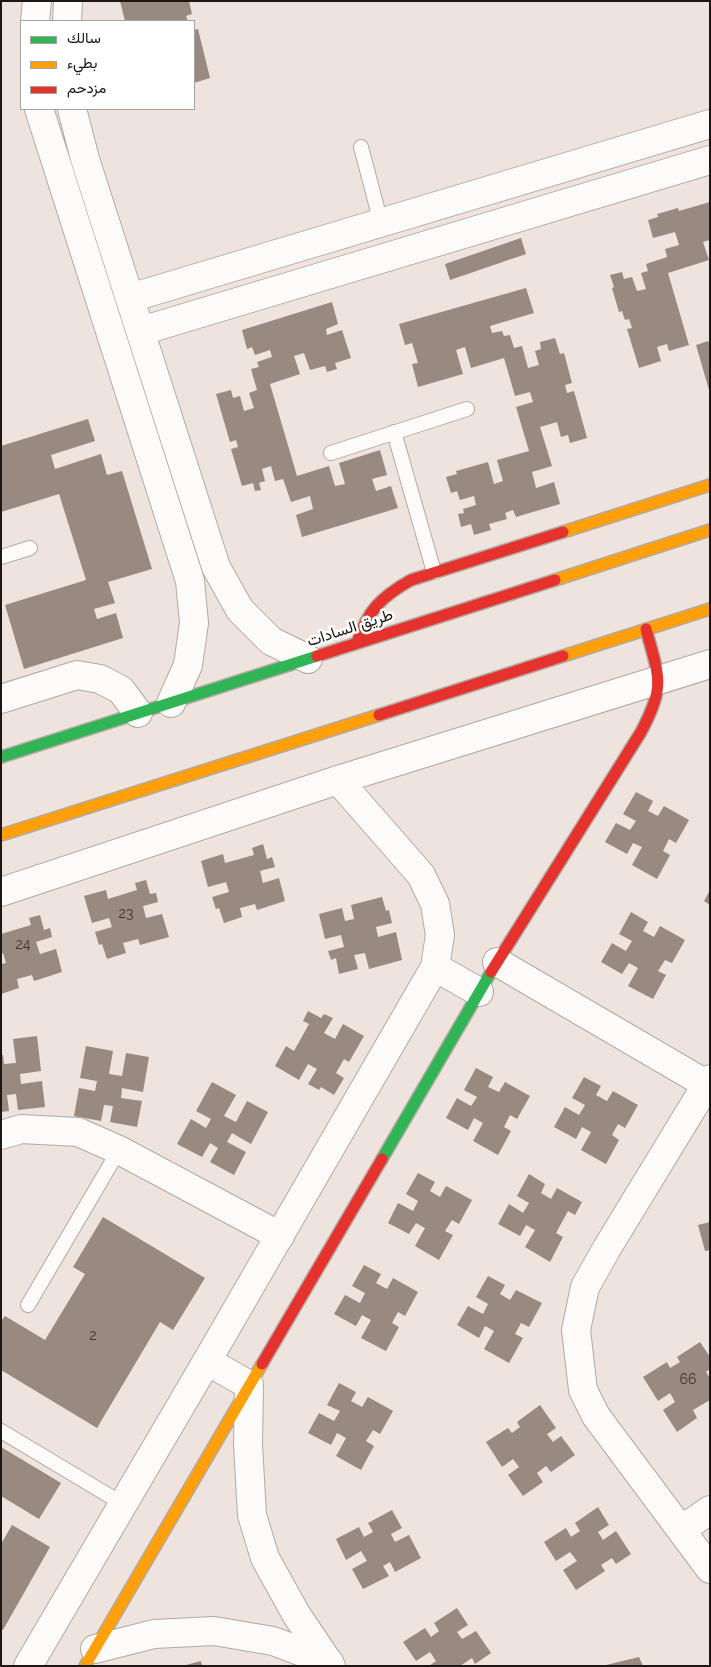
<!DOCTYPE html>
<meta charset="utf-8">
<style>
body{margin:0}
#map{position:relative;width:711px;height:1667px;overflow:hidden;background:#eee3dd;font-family:Raleway,Vazirmatn,sans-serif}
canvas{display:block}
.frame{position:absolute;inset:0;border:2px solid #1d1612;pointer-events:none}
.legend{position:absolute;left:20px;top:20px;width:175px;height:90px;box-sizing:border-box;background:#fff;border:1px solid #a5a2a0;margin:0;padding:6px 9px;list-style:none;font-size:15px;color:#1d1612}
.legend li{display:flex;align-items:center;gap:10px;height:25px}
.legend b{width:25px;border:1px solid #a5a2a0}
</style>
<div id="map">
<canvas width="711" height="1667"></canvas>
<div class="frame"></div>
<ul class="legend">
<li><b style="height:6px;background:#30b455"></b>سالك</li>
<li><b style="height:6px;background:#ff9f0a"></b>بطيء</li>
<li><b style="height:6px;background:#e5322d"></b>مزدحم</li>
</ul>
</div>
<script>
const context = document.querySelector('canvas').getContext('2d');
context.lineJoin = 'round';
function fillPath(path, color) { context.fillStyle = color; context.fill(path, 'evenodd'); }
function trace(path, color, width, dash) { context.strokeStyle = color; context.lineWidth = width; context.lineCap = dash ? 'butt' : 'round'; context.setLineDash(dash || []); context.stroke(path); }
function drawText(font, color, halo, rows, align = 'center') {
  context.font = font + ' Raleway,Vazirmatn,sans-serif'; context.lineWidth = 5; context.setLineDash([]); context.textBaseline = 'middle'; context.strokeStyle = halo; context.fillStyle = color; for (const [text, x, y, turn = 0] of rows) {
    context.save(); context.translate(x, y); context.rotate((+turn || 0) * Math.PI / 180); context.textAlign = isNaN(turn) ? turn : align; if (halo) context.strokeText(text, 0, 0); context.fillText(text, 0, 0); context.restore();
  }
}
const building = new Path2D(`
 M 120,1 L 189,1 L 192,14 L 186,16 L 188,21 L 125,21 Z
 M 198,29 L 210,78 L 194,83 L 194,30 Z
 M 710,202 L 710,240 L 703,242 L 709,260 L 668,273 L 689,345 L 669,351 L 667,344 L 657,347 L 661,361 L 639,368 L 627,329 L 632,328 L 629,319 L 625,320 L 622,311 L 619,312 L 612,288 L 614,287 L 610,275 L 622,272 L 624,279 L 632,277 L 637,291 L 646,289 L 641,273 L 648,271 L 646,264 L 667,257 L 665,249 L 679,245 L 675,232 L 653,238 L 648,220 L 658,217 L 657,214 L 678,208 L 679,211 Z
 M 521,238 L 526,254 L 450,280 L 445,264 Z
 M 526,288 L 534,313 L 490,326 L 492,333 L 502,331 L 504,336 L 510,335 L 514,348 L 522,346 L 528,368 L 539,365 L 535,351 L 541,349 L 540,342 L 555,338 L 560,354 L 564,353 L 572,383 L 565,385 L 567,393 L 574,391 L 587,438 L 570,443 L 568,435 L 561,437 L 557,422 L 540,427 L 552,466 L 532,472 L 536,488 L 554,482 L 560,504 L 516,517 L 513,510 L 505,513 L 507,519 L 489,524 L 491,530 L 474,535 L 471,524 L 461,527 L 458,514 L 464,513 L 463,509 L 476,505 L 474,496 L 460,500 L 457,491 L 451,493 L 446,477 L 457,474 L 456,471 L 488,462 L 494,484 L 503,481 L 497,460 L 529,451 L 516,407 L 533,402 L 530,392 L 515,396 L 504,358 L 471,368 L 465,347 L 456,350 L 463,374 L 418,387 L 412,364 L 418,363 L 412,343 L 405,345 L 399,324 Z
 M 332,302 L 338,324 L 326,329 L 327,335 L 342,330 L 351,358 L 335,363 L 337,369 L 327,372 L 325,366 L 310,370 L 304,353 L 294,356 L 300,374 L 270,384 L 297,476 L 329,466 L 335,486 L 345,484 L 339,463 L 380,450 L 387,475 L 372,479 L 376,491 L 391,486 L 398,508 L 302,537 L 296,515 L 313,509 L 310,496 L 291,502 L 283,479 L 275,481 L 271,466 L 262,469 L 265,481 L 259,483 L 261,490 L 255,491 L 253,483 L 242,486 L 231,449 L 238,447 L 236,440 L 230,442 L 216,394 L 231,390 L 233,398 L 240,396 L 244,411 L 254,408 L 249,393 L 257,390 L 251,369 L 259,367 L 257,362 L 272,357 L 270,350 L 255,355 L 252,347 L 247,349 L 242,330 Z
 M 708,341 L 710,346 L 709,390 L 696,345 Z
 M 88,419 L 95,441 L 51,455 L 55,469 L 101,454 L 107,475 L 122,471 L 152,569 L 108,582 L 115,603 L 94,609 L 97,619 L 116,613 L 123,638 L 24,669 L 5,605 L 86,580 L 59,494 L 1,512 L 1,446 Z
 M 636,792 L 653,801 L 648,811 L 658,816 L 664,806 L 689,820 L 676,843 L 669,839 L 663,851 L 670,855 L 657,879 L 632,865 L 642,847 L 633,843 L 627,854 L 605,842 L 616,823 L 630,830 L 636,821 L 623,814 Z
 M 263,844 L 267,859 L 272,857 L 275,867 L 260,871 L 263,883 L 279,878 L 285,901 L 257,910 L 255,904 L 240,908 L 242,917 L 224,923 L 219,908 L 216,909 L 212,897 L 229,892 L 226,882 L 208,887 L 201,861 L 223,854 L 225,863 L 254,855 L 252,848 Z
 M 146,880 L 150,894 L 156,893 L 158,902 L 143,906 L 146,918 L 162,914 L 169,937 L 140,945 L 138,939 L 123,943 L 126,953 L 107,959 L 102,944 L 99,945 L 95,932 L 112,927 L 109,918 L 92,923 L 84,896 L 106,890 L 108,899 L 137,890 L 135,883 Z
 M 710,890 L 710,905 L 704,901 Z
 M 382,897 L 386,911 L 389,910 L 392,923 L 376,927 L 378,937 L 396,932 L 402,960 L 369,969 L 365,953 L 354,955 L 358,969 L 339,974 L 336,958 L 331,960 L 328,951 L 344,947 L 341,935 L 325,939 L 319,914 L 342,908 L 345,921 L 354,919 L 351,905 Z
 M 631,912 L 648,922 L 643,931 L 654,937 L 660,926 L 685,940 L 672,963 L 665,960 L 658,971 L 666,975 L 653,999 L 628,986 L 638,968 L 629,963 L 622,974 L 601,962 L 612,943 L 626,951 L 632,941 L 619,934 Z
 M 40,915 L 44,930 L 50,928 L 52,937 L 36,942 L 40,954 L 56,949 L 62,972 L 34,981 L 32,975 L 17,979 L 19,988 L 1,994 L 1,964 L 6,963 L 3,953 L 1,954 L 1,934 L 31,925 L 29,918 Z
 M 308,1011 L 321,1018 L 324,1014 L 333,1018 L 324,1033 L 335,1039 L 343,1024 L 364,1036 L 349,1062 L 344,1059 L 336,1073 L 344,1078 L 334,1095 L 321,1087 L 319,1090 L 308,1084 L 317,1069 L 308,1064 L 299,1080 L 275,1066 L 286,1046 L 294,1051 L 309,1024 L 303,1021 Z
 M 37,1036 L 41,1071 L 20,1074 L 21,1084 L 42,1081 L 45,1107 L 18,1110 L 16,1094 L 7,1095 L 9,1111 L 1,1112 L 1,1055 L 3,1055 L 4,1064 L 16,1063 L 13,1039 Z
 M 86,1046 L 113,1051 L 109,1074 L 122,1076 L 126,1053 L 149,1057 L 143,1092 L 122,1088 L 121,1098 L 142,1101 L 137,1127 L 110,1122 L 113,1106 L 104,1105 L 101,1121 L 74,1116 L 79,1088 L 95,1091 L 97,1081 L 80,1078 Z
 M 476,1068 L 493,1077 L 488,1087 L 499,1092 L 505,1082 L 530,1096 L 517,1119 L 510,1115 L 504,1127 L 511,1131 L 498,1155 L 473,1141 L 483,1123 L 474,1118 L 468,1130 L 446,1118 L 457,1098 L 471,1106 L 477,1097 L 464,1090 Z
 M 584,1077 L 601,1086 L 596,1095 L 607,1101 L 613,1091 L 638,1105 L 625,1128 L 618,1124 L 612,1135 L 619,1140 L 606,1164 L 581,1150 L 591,1132 L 582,1127 L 576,1139 L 554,1127 L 565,1107 L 579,1115 L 585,1105 L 572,1098 Z
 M 212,1082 L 236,1095 L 224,1116 L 236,1122 L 247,1101 L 268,1112 L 251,1144 L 232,1133 L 227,1142 L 246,1152 L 234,1175 L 210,1162 L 218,1148 L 210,1143 L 202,1157 L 177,1144 L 191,1119 L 206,1128 L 211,1119 L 196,1111 Z
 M 418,1173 L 435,1182 L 430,1191 L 440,1197 L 446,1186 L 472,1200 L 459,1224 L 452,1220 L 445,1231 L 453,1235 L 439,1260 L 415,1246 L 425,1228 L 416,1223 L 409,1234 L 388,1223 L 398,1203 L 413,1211 L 418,1201 L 406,1194 Z
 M 529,1174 L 545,1184 L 541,1193 L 551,1199 L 557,1188 L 582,1202 L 575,1215 L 568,1211 L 556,1233 L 563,1237 L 550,1262 L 525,1247 L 535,1230 L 526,1225 L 520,1236 L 498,1224 L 509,1204 L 523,1213 L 529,1203 L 517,1196 Z
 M 103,1217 L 205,1278 L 173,1330 L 160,1322 L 97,1428 L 1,1370 L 1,1321 L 5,1316 L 45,1340 L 85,1274 L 73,1267 Z
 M 710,1222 L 710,1250 L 705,1251 L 698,1225 Z
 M 364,1265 L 381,1274 L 376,1283 L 387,1289 L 393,1278 L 418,1292 L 405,1316 L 398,1312 L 392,1323 L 399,1327 L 386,1351 L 361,1338 L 371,1320 L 362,1315 L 356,1326 L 334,1314 L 345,1295 L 360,1303 L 365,1293 L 352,1286 Z
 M 488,1276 L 505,1285 L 500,1294 L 510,1300 L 516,1290 L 542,1303 L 529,1327 L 521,1323 L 515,1334 L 523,1338 L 509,1363 L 484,1349 L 494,1331 L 485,1326 L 479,1338 L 457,1325 L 468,1306 L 483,1314 L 488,1304 L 476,1297 Z
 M 700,1342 L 710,1357 L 710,1369 L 706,1372 L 710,1378 L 710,1400 L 693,1410 L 697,1418 L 677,1432 L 663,1410 L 675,1402 L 670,1393 L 658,1401 L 643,1377 L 667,1362 L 670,1368 L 680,1362 L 677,1357 Z
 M 339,1383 L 356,1392 L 351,1401 L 362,1407 L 368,1397 L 393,1411 L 380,1434 L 373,1430 L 366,1441 L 374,1446 L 361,1470 L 336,1456 L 346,1438 L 337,1433 L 331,1445 L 308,1433 L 319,1413 L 334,1421 L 340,1411 L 327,1405 Z
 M 540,1405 L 556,1428 L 547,1434 L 553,1442 L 561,1436 L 575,1455 L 551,1472 L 546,1466 L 537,1473 L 543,1482 L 523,1496 L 508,1475 L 519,1467 L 513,1459 L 502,1467 L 486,1442 L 508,1428 L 512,1433 L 520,1427 L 517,1422 Z
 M 1,1447 L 61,1483 L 39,1519 L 1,1496 Z
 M 598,1507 L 609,1525 L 598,1532 L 603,1540 L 616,1531 L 631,1554 L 616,1564 L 612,1558 L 601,1565 L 605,1571 L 576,1590 L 563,1570 L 577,1561 L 570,1552 L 556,1561 L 544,1542 L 566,1528 L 571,1537 L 580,1531 L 575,1523 Z
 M 392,1510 L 402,1528 L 391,1534 L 395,1542 L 409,1535 L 421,1558 L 395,1572 L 390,1562 L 383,1566 L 389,1576 L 363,1589 L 352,1569 L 367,1561 L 361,1551 L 346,1560 L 336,1539 L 359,1527 L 364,1537 L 373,1532 L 368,1523 Z
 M 12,1525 L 50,1547 L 3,1630 L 1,1629 L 1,1544 Z
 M 457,1608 L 468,1625 L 457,1632 L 462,1639 L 476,1631 L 491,1653 L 475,1664 L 472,1658 L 460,1666 L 429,1666 L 436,1661 L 430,1652 L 416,1661 L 403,1642 L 425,1628 L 431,1637 L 439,1631 L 434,1623 Z
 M 639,1657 L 643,1666 L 606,1666 L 606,1665 Z
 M 201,1661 L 202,1666 L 186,1666 L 186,1665 Z`);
const lane = new Path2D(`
 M 361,147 L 381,223
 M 394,432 L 434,572
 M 331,453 L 467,409
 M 1,557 L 30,548
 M 28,1305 L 119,1150
 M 1,1431 L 123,1504`);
const street = new Path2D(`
 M 35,21 L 37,1
 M 67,21 L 68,1
 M 39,109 L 190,581 L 194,623 L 188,665 L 171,703
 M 72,109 L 85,159 L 216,567 L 240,610 L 271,641 L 308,659
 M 130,298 L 710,124
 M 141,331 L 710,160
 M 1,699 L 77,675 L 100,679 L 121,690 L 138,713
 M 1,892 L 338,780 L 710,664
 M 497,962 L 706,1084
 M 435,967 L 479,992
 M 710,1079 L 607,1248 L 585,1287 L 576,1330 L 583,1390 L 596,1416 L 710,1569
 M 1,1135 L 21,1129 L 78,1132 L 119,1150 L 280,1236
 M 207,1361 L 249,1385 L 248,1445 L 252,1515 L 265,1558 L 296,1614 L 331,1666
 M 681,1530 L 710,1510
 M 95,1649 L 154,1634 L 214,1631 L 273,1641 L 329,1662
 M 28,1666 L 207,1361 L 435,967 L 440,935 L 435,904 L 421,875 L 338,780`);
const fast = new Path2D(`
 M 1,757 L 317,656
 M 382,1159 L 491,972`);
const slow = new Path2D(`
 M 563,532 L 710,485
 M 555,580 L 710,530
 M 563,656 L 710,609
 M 1,835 L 379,715
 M 85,1666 L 262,1364`);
const jam = new Path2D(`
 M 357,643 C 368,610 381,597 411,580 L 563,532
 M 317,656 L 555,580
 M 379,715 L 563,656
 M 491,972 L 641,732 C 666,685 659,678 646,629
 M 262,1364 L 382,1159`);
const numberNames = [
 ["23",126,914],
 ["24",23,945],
 ["2",93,1336],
 ["66",688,1380]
];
const streetNames = [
 ["طريق السادات",350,628,-18]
];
fillPath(building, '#988981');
trace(lane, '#b2a9a4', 16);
trace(street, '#b2a9a4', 30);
trace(fast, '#b2a9a4', 14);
trace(slow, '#b2a9a4', 14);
trace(jam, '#b2a9a4', 14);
trace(lane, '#fcfbfa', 14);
trace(street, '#fcfbfa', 28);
trace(fast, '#30b455', 11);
trace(slow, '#ff9f0a', 11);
trace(jam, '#e5322d', 11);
drawText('14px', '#3c332e', null, numberNames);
drawText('16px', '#1d1612', '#fff', streetNames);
</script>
